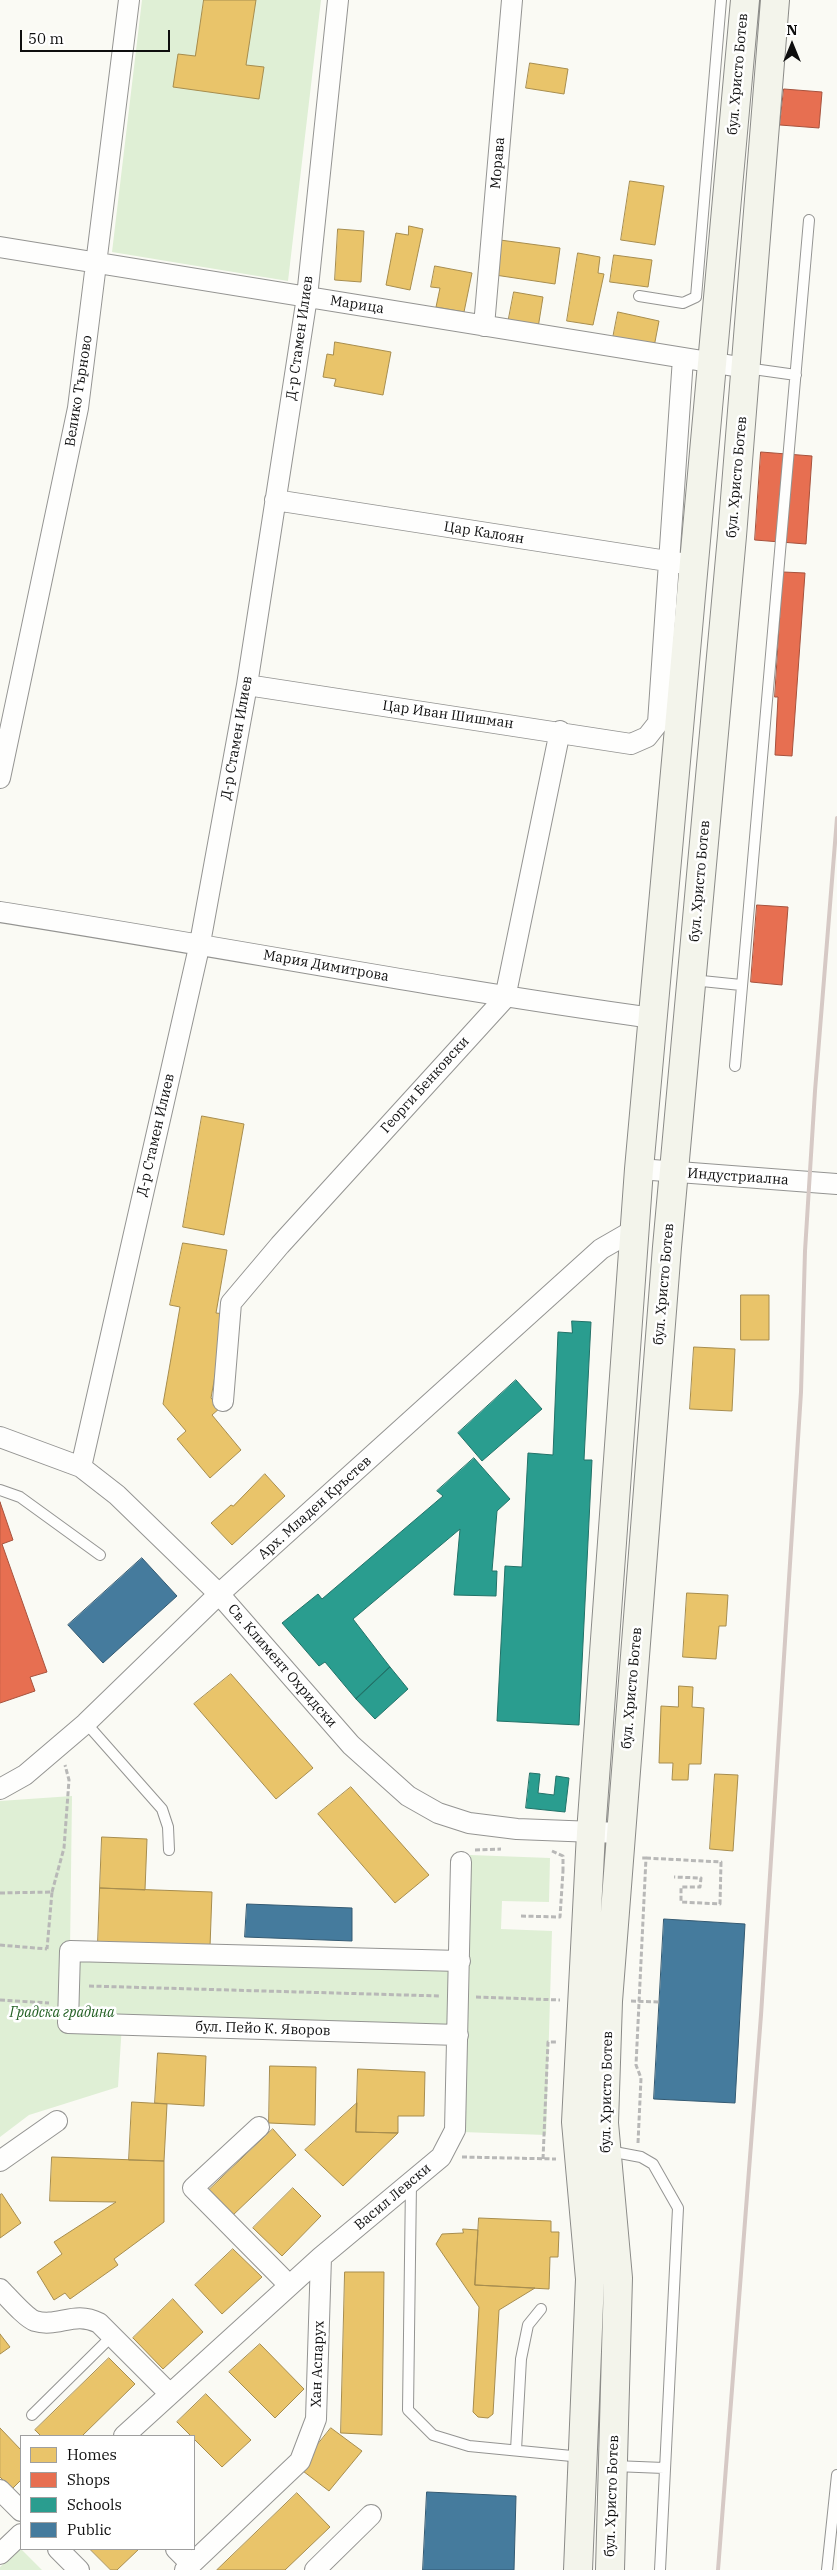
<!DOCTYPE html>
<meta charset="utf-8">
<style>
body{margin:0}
#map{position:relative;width:837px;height:2570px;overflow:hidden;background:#fafaf4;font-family:"IBM Plex Serif",serif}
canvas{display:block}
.legend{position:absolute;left:20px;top:2435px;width:175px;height:115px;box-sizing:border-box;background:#fff;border:1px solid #9f9f9f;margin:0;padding:6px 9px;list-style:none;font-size:15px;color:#0e0e0e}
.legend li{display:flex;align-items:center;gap:10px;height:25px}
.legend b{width:25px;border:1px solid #9f9f9f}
.north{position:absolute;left:767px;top:20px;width:50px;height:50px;-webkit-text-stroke:4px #fff;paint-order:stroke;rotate:0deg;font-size:14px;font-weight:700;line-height:20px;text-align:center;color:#0e0e0e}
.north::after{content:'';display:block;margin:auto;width:18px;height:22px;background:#0e0e0e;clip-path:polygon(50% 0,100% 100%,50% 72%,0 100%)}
.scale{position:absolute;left:20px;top:30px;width:150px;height:22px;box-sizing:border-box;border:2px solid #0e0e0e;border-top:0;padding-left:6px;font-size:15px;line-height:18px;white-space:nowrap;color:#0e0e0e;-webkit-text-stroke:4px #fff;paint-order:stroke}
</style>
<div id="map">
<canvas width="837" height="2570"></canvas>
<ul class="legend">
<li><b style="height:14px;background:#e9c46a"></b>Homes</li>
<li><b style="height:14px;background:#e76f51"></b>Shops</li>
<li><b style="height:14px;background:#2a9d8f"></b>Schools</li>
<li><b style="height:14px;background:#457b9d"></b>Public</li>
</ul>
<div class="north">N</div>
<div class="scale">50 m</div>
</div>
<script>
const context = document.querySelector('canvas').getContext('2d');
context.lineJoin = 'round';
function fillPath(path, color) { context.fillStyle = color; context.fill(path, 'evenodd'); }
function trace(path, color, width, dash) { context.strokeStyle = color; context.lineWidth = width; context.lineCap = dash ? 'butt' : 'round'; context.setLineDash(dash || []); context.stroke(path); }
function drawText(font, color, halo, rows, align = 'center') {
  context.font = font + ' "IBM Plex Serif",serif'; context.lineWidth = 5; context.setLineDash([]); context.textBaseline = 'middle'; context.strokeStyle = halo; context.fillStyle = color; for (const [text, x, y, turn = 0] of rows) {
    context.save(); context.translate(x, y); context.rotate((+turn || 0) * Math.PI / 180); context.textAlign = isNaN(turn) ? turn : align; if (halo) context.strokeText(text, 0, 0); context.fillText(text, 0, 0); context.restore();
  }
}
const green = new Path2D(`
 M 142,0 L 321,0 L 288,281 L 112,252 Z
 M 72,1796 L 70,1951 L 453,1968 L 451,2028 L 122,2024 L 118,2087 L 29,2115 L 0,2137 L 0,1801 Z
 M 470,1855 L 550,1858 L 549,1902 L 502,1901 L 501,1929 L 552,1931 L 546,2135 L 462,2132 Z
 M 21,2548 L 21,2549 L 42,2570 L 0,2570 L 0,2567 Z`);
const homes = new Path2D(`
 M 204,0 L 256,0 L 246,65 L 264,67 L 259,99 L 173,87 L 178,54 L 195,56 Z
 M 530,63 L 568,69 L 564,94 L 526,88 Z
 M 630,181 L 664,186 L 655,245 L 621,240 Z
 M 409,226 L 423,229 L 410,290 L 386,285 L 396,233 L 408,235 Z
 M 338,229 L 364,231 L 361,282 L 335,280 Z
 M 500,240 L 560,248 L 555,284 L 495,275 Z
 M 578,253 L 600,257 L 598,273 L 604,274 L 593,325 L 567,321 Z
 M 614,255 L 652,260 L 648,287 L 610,282 Z
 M 435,266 L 472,273 L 464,312 L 436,307 L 440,288 L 431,287 Z
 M 514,292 L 543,297 L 538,328 L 508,323 Z
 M 618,312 L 659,321 L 654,347 L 613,338 Z
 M 335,342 L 391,352 L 383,395 L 334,386 L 336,379 L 323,377 L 327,354 L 333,355 Z
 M 202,1116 L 244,1124 L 224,1235 L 183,1227 Z
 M 183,1243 L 227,1250 L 216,1313 L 226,1314 L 211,1398 L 220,1408 L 212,1415 L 241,1450 L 210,1478 L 177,1439 L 186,1431 L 163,1404 L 180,1307 L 170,1305 Z
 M 741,1295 L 769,1295 L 769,1340 L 741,1340 Z
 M 694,1347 L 735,1349 L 732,1411 L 690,1409 Z
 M 265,1474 L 285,1496 L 232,1545 L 211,1523 L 231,1505 L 233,1506 Z
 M 687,1593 L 728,1595 L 726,1626 L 719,1626 L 716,1659 L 683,1657 Z
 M 231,1674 L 313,1768 L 276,1799 L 194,1704 Z
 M 679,1686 L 693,1687 L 692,1707 L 704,1708 L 701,1764 L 689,1764 L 688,1780 L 672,1780 L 673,1763 L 659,1763 L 661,1706 L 678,1707 Z
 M 715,1774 L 738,1775 L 733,1851 L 710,1849 Z
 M 351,1787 L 429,1875 L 395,1903 L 318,1814 Z
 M 102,1837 L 147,1839 L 145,1890 L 100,1888 Z
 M 100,1888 L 212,1892 L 210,1947 L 98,1943 Z
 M 158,2053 L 206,2056 L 204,2106 L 155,2103 Z
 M 270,2066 L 316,2067 L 315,2125 L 269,2123 Z
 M 358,2069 L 425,2072 L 424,2116 L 398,2116 L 398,2133 L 356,2132 Z
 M 132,2102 L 167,2104 L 164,2161 L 129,2160 Z
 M 357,2103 L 356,2132 L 398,2133 L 343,2186 L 305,2150 Z
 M 273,2129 L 296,2155 L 232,2216 L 208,2191 Z
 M 52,2157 L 164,2161 L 164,2222 L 114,2259 L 118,2265 L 70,2299 L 65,2293 L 54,2300 L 37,2272 L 62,2254 L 54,2242 L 116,2202 L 50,2201 Z
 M 293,2188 L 321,2216 L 282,2256 L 253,2228 Z
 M 2,2194 L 21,2223 L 0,2238 L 0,2195 Z
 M 479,2218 L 551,2221 L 551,2232 L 559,2232 L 558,2257 L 550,2257 L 549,2289 L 475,2285 Z
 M 463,2229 L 478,2230 L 475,2285 L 535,2288 L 499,2310 L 493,2414 L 488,2418 L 478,2417 L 473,2412 L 479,2307 L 436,2244 L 442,2234 L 463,2233 Z
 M 233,2249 L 262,2277 L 222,2314 L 195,2285 Z
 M 345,2272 L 384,2272 L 382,2435 L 341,2433 Z
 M 173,2299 L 203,2332 L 163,2369 L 133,2338 Z
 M 0,2334 L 10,2347 L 0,2354 Z
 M 260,2344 L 304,2389 L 275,2418 L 229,2372 Z
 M 109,2358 L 135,2384 L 82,2436 L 41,2436 L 35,2430 Z
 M 206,2394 L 251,2440 L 222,2467 L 194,2439 L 194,2436 L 191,2436 L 177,2422 Z
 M 0,2428 L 21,2450 L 21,2480 L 12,2489 L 0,2477 Z
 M 331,2428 L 362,2451 L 329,2491 L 299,2468 Z
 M 297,2493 L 330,2527 L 285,2570 L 217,2570 Z
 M 90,2549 L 139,2549 L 117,2570 L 111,2570 Z`);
const shops = new Path2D(`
 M 784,89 L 822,92 L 819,128 L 780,125 Z
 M 761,452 L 812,456 L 806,544 L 755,540 Z
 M 783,572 L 805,573 L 792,756 L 775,755 L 778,697 L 775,697 Z
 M 757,905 L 788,907 L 782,985 L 751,982 Z
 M 0,1502 L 13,1540 L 2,1544 L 47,1672 L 30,1677 L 35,1691 L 0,1703 Z`);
const schools = new Path2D(`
 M 572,1321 L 591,1322 L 584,1460 L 592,1460 L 579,1725 L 497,1721 L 505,1566 L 522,1567 L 528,1453 L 553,1455 L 558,1332 L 572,1333 Z
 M 516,1380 L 542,1409 L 482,1461 L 458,1433 Z
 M 474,1458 L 510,1499 L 497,1511 L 492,1571 L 497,1571 L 496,1596 L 454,1595 L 460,1529 L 353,1619 L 390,1667 L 356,1699 L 325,1662 L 319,1666 L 282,1623 L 318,1594 L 322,1599 L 443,1496 L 437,1491 Z
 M 390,1667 L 408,1689 L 375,1719 L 356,1699 Z
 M 530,1773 L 540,1774 L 538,1793 L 554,1795 L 556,1776 L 569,1778 L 565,1812 L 526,1808 Z`);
const public = new Path2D(`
 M 142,1558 L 177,1596 L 103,1663 L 68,1625 Z
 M 247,1904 L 352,1908 L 352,1941 L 245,1937 Z
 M 664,1919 L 745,1924 L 735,2103 L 654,2099 Z
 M 427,2492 L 516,2496 L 514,2570 L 423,2570 Z`);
const path = new Path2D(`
 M 475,1850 L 501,1849
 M 552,1851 L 563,1856 L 563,1871
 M 646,1858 L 721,1862 L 720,1904 L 681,1902 L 681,1887 L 700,1887 L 701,1878 L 674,1877
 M 52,1892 L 64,1848 L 69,1780 L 65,1765
 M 0,1893 L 52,1892 L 47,1949
 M 521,1916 L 560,1917 L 563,1871
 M 0,1945 L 47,1949
 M 89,1986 L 440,1996
 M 476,1997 L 560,2000
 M 0,2000 L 49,2003
 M 631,2001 L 660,2002
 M 638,2143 L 641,2078 L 636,2065 L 646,1858 L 641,1858
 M 462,2157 L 556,2159
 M 543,2159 L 548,2042 L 557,2042`);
const service = new Path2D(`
 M 639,296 L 683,303 L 696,297 L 721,0
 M 746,368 L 796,375
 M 692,980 L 741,985
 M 735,1066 L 809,220
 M 0,1490 L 20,1497 L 100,1555
 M 86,1723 L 162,1809 L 168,1827 L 169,1850
 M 609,2151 L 641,2157 L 653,2164 L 678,2208 L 660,2570
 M 411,2183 L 408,2410 L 433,2435 L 469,2446 L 582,2457
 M 32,2415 L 112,2336
 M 516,2450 L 521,2359 L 528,2325 L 541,2309
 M 614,2466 L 664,2468
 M 827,2570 L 837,2475`);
const minor = new Path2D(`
 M 0,247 L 746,368
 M 484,326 L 512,0
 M 275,500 L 680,563
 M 247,685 L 631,744 L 647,737 L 658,723 L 683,358
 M 0,778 L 78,408 L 129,0
 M 0,912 C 218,946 434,988 652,1018
 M 639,1169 L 837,1184
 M 223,1401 L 231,1303 L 280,1245 L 505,998 L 560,731
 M 0,1437 L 81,1467 L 117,1495 L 219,1594 L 351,1745 L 408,1796 L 438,1813 L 469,1823 L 517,1829 L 620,1833
 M 81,1467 L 200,943 L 247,685 L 307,297 L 338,0
 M 0,1789 L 25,1775 L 86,1723 L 219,1594 L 601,1249 L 634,1230
 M 458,2035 L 68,2023 L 70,1951 L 460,1961
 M 259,2127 L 193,2188 L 289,2285
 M 0,2161 L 57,2121
 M 0,2289 C 8,2297 26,2318 35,2321 C 58,2328 74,2310 99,2323 L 169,2393
 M 124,2436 L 321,2257 L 441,2157 L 455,2130 L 461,1862
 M 0,2490 L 21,2511
 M 58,2549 L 79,2570
 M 176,2549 L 191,2564
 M 0,2554 L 21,2534
 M 185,2570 L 300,2461 L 316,2419 L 321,2257
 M 315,2570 L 371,2515`);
const secondary = new Path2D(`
 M 578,2570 L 590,2279 L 576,2122 L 591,1833 L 639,1169 L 745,0
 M 610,2570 L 618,2278 L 604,2123 L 608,2001 L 667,1247 L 732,536 L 775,0`);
const rail = new Path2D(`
 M 718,2570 L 761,2015 L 801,1392 L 805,1251 L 815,1091 L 837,818`);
const streetNames = [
 ["бул. Христо Ботев",738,74,-85],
 ["Морава",498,163,-85],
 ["Марица",357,305,9],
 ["Д-р Стамен Илиев",300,338,-82],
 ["Велико Търново",79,391,-81],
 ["бул. Христо Ботев",737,477,-85],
 ["Цар Калоян",484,533,9],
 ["Цар Иван Шишман",448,715,8],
 ["Д-р Стамен Илиев",237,738,-80],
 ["бул. Христо Ботев",700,881,-85],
 ["Мария Димитрова",326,966,10],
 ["Георги Бенковски",425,1085,-48],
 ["Д-р Стамен Илиев",156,1135,-77],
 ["Индустриална",738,1177,4],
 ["бул. Христо Ботев",664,1284,-85],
 ["Арх. Младен Кръстев",315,1508,-42],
 ["Св. Климент Охридски",282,1666,49],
 ["бул. Христо Ботев",632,1688,-85],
 ["бул. Пейо К. Яворов",263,2029,2],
 ["бул. Христо Ботев",607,2092,-89],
 ["Васил Левски",393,2197,-40],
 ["Хан Аспарух",318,2364,-88],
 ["бул. Христо Ботев",612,2496,-88]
];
const parkNames = [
 ["Градска градина",62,2013]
];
fillPath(green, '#dfefd5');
fillPath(homes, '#e9c46a');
trace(homes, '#a78d4e', 1);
fillPath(shops, '#e76f51');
trace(shops, '#a6523d', 1);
fillPath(schools, '#2a9d8f');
trace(schools, '#227268', 1);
fillPath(public, '#457b9d');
trace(public, '#345a72', 1);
trace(service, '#949492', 12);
trace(minor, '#949492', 22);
trace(secondary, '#8b8b88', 30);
trace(path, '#b8b8b7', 3, [5, 2.5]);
trace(service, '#fefefd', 10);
trace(minor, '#fefefd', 20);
trace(secondary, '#f3f4eb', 28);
trace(rail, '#d6c9c5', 4);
drawText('14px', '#0e0e0e', '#fff', streetNames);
drawText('italic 14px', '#236023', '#fff', parkNames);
</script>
